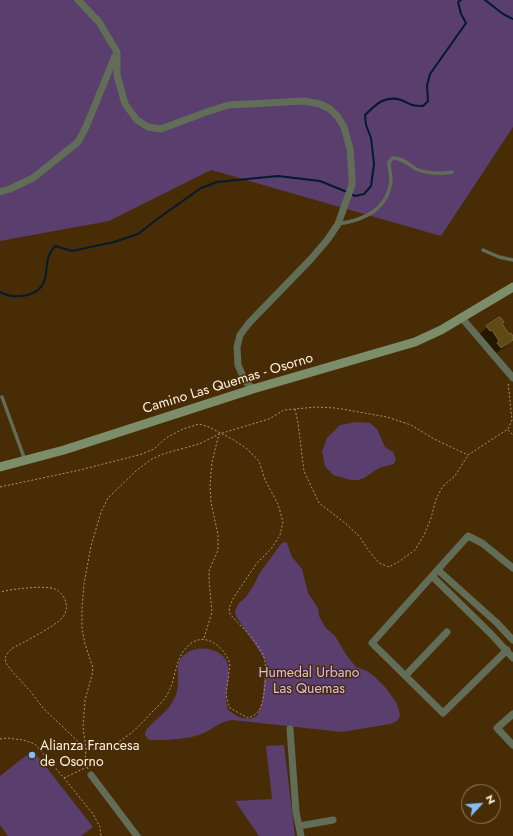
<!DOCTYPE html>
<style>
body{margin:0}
#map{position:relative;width:513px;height:836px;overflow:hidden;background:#482c06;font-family:Jost,sans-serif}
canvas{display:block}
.north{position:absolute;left:461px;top:784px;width:40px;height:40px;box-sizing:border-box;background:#482c06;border:1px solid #917b5e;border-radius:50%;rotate:64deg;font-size:11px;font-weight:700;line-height:16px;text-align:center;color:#fef1e2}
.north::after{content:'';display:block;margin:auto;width:14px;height:18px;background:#80bdfa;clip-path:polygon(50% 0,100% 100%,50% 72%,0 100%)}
</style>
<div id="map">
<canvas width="513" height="836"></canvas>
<div class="north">N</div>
</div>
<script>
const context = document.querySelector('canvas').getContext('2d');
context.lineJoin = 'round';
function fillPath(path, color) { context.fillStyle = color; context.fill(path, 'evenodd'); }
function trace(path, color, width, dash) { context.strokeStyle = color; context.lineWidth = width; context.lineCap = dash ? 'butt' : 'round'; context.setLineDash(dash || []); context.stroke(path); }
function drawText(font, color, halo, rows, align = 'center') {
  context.font = font + ' Jost,sans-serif'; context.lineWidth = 3; context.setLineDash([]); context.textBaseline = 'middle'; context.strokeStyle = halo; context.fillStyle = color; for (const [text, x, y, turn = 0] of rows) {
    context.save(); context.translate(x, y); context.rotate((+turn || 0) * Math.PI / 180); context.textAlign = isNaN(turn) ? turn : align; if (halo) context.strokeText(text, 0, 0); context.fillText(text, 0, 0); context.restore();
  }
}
const green = new Path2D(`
 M 0,0 L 513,0 L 513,127 L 441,236 L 211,170 L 109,221 L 0,241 Z
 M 356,422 L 370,423 L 377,429 L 385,447 L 393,452 L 396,459 L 394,464 L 379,468 L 364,478 L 358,480 L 351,480 L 333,475 L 325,466 L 322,452 L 327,438 L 340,425 Z
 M 284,542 L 287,543 L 292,557 L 302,569 L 308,593 L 318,608 L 319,616 L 325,627 L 335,636 L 347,656 L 356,667 L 367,671 L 375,677 L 385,687 L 396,702 L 399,710 L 400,716 L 397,721 L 390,724 L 342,732 L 232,720 C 220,722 217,726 206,732 C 189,740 168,740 149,740 L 145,735 L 146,730 C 154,720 167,713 173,701 C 176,696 178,690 178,684 C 179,676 176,667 180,660 C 189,644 219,645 227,662 C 233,678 222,692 228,710 C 238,717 246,722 257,716 L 262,704 L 266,661 L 245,630 L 236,616 L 235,610 L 239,603 L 246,597 L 255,583 L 259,574 L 281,544 Z
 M 284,745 L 295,836 L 259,836 L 235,801 L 272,799 L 266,746 Z
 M 33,750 L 93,827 L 81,836 L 8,836 L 0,825 L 0,776 Z`);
const shadow = new Path2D(`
 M 501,324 L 509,335 L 513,339 L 505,347 L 492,356 L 478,336 L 487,327 Z`);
const stream = new Path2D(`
 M 485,0 L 503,14 L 513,19
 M 351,194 L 355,196 L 364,194 L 371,186 L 374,164 L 371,138 L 366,125 L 365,115 C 376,104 385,95 401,100 C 411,104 410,106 423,106 L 428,101 L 427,86 L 430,74 L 466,23 L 461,14 L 458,2 L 461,0
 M 0,292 C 15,300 40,297 45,279 C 48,265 45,257 55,246 L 72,251 L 114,242 L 138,234 L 160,217 L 201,188 L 217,182 L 278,176 L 320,181 L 347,192`);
const building = new Path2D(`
 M 500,317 L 504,322 L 502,324 L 509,334 L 511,333 L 513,336 L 513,340 L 501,348 L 497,343 L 499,341 L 492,330 L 490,331 L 486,326 Z`);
const path = new Path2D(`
 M 295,409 L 298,423 L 304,471 L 319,503 L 345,523 L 359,536 L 369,551 L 379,563 L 389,567 L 400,561 L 415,550 L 424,535 L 431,518 L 436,499 L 443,486 L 455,476 L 468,455 L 508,429 L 512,420 L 508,382
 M 508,430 L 513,435
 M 0,487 L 80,470 L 142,454 L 154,449 L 166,438 L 183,429 L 199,424 L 209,427 L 232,439 L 246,448 L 259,461 L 265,480 L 278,504 L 283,522 L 280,535 L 271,549 L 257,563 L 234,597 L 229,608 L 230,614 C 241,627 256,639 263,655 C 268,664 265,699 260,709 C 257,714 253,716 248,718 L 230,708 L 228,704 L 226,694 L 230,664 C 224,645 202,629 186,648 C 175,660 176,678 168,693 C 165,700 158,706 152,712 C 134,732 116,751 86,749 L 43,708 L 31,692 L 11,670 L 6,663 L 5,658 L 7,654 L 11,649 C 22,643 56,626 63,617 C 66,613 67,608 66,603 C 65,597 60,591 55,589 C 44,585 12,589 0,592
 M 204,638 L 212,612 L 209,580 L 209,571 L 218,550 L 218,535 L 211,502 L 210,485 L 212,462 L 219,434
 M 0,739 L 7,738 L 23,740 L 35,744 L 64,778 L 93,814 L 100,827 L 101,836
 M 88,769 L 85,762 L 86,749 L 83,727 L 85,700 L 92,675 L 93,668 L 85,644 L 82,629 L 82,608 L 84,584 L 91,546 L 101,512 L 108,498 L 137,470 L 152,459 L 163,454 L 199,444 L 219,434 L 269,419 L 284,410 L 316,407 L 336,408 L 387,417 L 411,425 L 434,439 L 468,455
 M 64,778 L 87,767`);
const service = new Path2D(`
 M 338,224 C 364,220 388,210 391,180 C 391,174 389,168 389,162 L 393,158 C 401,157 409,165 416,169 C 428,174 440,174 452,172
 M 483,250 L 499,257 L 513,260
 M 2,397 L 25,460`);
const minor = new Path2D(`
 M 78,0 L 99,22 L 117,52 L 117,75 L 125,104 L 137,120 L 148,127 L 161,129 L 209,111 L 229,105 L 304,101 L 320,104 L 330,109 L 338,117 L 344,127 L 350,149 L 352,176 L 352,185 L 338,224 L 328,239 L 311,259 L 249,323 L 240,335 L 237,347 L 238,365 L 245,381 L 253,389
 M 0,192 L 10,189 L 33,178 L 78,142 L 86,127 L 115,56
 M 461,317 L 513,378
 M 438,570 L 497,623 L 513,640
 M 432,576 L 491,634 L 513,658
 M 507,650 L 443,713 L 372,643 L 468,536 L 482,543 L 513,568
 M 406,675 L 447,632
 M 513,714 L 497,728 L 513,745
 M 290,729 L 296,812 L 301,836
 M 91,775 L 137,836
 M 299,826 L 333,820`);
const secondary = new Path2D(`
 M 0,467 L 64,450 L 253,389 L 415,342 L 441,330 L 513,287`);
const markers = [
 [32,755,4,"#80bdfa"]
];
const streetNames = [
 ["Camino Las Quemas - Osorno",228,384,-17]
];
const parkNames = [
 ["Humedal Urbano",309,674],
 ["Las Quemas",309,690]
];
const poiNames = [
 ["Alianza Francesa",40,747],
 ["de Osorno",40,763]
];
fillPath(green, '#593e6e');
fillPath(shadow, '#0007');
trace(stream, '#041a2e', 2);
fillPath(building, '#5d4a14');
trace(building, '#7a652b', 1);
trace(path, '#a89379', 1, [2, 2]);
trace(service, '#626d57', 3.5);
trace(minor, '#626d57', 7);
trace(secondary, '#7b8d69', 9);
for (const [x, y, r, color] of markers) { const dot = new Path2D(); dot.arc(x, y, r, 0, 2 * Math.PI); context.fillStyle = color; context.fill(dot); trace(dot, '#482c06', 1.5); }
drawText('14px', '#fef1e2', '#482c06', streetNames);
drawText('14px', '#ddbbf9', '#482c06', parkNames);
drawText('14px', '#fef1e2', '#482c06', poiNames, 'left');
</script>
